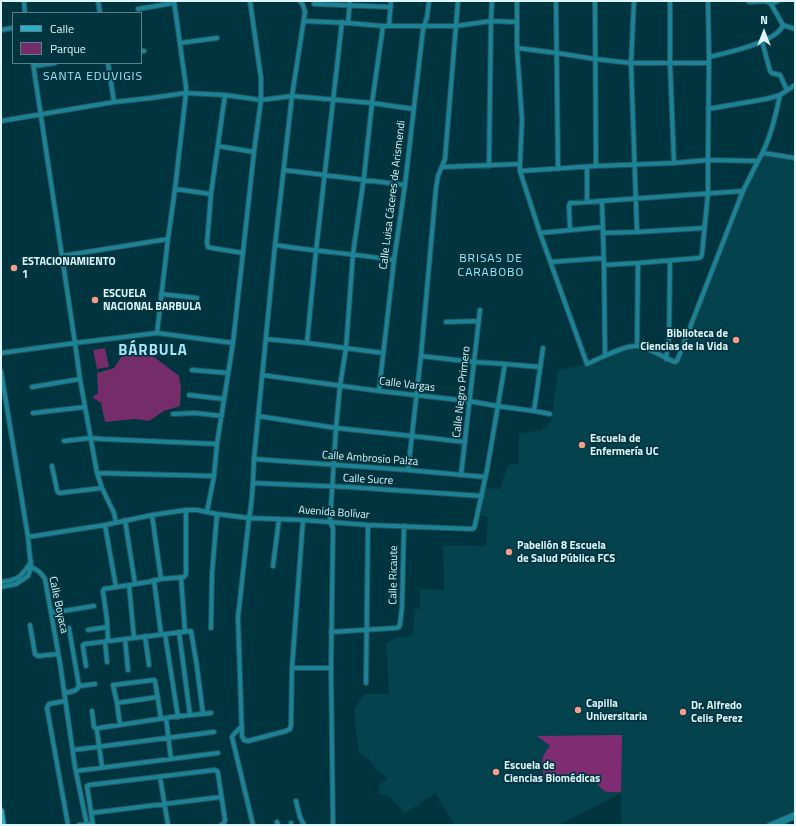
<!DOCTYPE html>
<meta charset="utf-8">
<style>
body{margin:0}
#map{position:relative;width:796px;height:826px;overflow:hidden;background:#00353f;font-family:"Titillium Web",sans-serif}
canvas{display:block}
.frame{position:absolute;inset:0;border:2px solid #ddf5fb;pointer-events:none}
.legend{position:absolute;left:12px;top:12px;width:130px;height:52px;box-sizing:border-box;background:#00353f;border:1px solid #58828a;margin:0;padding:5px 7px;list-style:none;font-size:12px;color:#ddf5fb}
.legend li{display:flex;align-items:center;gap:8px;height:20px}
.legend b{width:20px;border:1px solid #58828a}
.north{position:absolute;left:744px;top:12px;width:40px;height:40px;-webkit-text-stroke:3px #00353f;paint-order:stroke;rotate:0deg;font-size:11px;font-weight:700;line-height:16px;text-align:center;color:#ddf5fb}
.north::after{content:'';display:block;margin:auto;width:14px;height:18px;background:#ddf5fb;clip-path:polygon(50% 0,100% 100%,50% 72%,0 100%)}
</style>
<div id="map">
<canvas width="796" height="826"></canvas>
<div class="frame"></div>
<ul class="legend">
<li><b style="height:5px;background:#2fadc6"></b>Calle</li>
<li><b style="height:11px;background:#742d68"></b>Parque</li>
</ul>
<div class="north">N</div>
</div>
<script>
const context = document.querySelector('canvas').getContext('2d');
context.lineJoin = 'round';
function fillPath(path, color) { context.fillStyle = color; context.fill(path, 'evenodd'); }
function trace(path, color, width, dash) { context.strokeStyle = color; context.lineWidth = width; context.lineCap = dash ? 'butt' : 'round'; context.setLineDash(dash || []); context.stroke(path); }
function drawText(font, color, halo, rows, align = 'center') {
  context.font = font + ' "Titillium Web",sans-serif'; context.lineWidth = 3.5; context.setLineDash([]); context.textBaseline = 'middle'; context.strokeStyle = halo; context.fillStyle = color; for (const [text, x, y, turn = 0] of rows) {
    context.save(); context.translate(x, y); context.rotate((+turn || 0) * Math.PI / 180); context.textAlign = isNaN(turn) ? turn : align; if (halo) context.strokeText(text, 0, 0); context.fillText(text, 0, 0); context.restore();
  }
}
const built = new Path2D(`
 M 757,154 L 795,158 L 795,814 L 769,825 L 621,825 L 621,793 L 558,825 L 454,825 L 436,793 L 405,813 L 391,798 L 378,793 L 380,784 L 388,779 L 377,770 L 370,760 L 359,753 L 355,723 L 355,708 L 364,694 L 389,694 L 386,644 L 396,638 L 411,636 L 414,627 L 414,609 L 420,609 L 420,589 L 444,590 L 443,545 L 486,546 L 488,517 L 480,515 L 485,488 L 501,489 L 503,479 L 509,464 L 519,464 L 519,434 L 542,430 L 551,422 L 558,370 L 587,364 L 621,349 L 637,348 L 676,364 Z`);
const green = new Path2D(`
 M 140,346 L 179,376 L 181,388 L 180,406 L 164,411 L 149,421 L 136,419 L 105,422 L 101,403 L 92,397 L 98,393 L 97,373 L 114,368 L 127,348 Z
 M 105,348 L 109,367 L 97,369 L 93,350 Z`);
const forest = new Path2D(`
 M 622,735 L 621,792 C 616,792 609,793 605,791 C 601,789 598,783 593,781 C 582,777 552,789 544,777 C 543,775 543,771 542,768 C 541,759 544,753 550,746 L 537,736 Z`);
const street = new Path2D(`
 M 24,1 L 25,13
 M 98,1 L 100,13
 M 300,1 L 303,5 L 305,12 L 292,96 L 275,245 L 254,459 C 253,479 253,499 249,518 L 238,617 L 242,736 L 244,740 L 248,741 L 286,731 L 290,729 L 291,725 L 292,668 L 303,520
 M 517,1 L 517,48 L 522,120 L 520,164 L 520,171
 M 556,1 L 558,169
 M 595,1 L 596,166
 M 634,1 L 631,63 L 637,232
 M 670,1 L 670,63 L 674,163
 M 748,1 L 750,2 L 765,1 L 768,2 L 771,4 L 783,25 L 795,29
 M 314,4 L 391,7
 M 771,4 L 778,1
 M 138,9 L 174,3
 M 304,21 L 348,23 L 383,26 L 456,26 L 491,21 L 516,22
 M 348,23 L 350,1
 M 389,26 L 391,1
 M 1,30 L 13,28
 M 762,41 L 770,71 L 772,73 L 780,75 L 787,90
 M 180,43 L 217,38
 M 517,48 L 557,53 L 595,59 L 631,63 L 709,63
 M 141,51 L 144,51
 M 709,57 C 726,53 778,42 783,25
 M 33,63 L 75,343 L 80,379 L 97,473 L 102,488 L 114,513 L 116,522
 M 108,63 L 114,102
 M 34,66 L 55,63
 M 225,95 L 211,194 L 207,243 L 208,247 L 212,248 L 243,253
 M 708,109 L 766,99 L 780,95
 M 1,121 L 114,102 L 151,98 L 186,93 L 225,95 L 261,100 L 292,96 L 372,103 L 413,109
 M 218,146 L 254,152
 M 763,153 L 795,158
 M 758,161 L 743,191 L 677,361 L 675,362 C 665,358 647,347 637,346 C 624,345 599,359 587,364 L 540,233 L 520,171 L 596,166 L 674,163 L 708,160 L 758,161 C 770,141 775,118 780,95 L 795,85
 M 489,166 L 491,21 L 492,1
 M 442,167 L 520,164
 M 587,167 L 587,201
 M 284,170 L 405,185
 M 175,189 L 211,194
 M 602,201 L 604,265 L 605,356
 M 570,230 L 569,206 L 570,203 L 573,203 L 743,191
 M 540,233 L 603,227
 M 603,233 L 637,232 L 705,228
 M 275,245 C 314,251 354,254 394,260
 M 62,256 L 168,239
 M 551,262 L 604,258
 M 604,265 L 638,263 L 699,258 L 701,257 L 702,254 L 708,193 L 708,160 L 709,57 L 708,1
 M 161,294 L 197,298
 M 446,322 L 479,321
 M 157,333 L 168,239 L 175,189 L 186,93 L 186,87 L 174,1
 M 266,339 L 307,343 L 383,353
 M 307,343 L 316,251 L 342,22
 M 637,346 L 638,263
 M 1,353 L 75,343 L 157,333 L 233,343
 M 421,356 L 474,362 L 505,364 L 540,367
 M 666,359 L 669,338 L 670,261
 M 192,370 L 228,373
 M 1,371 L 28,537 L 31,567 C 38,570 42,573 45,579 L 60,663 L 75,767 L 87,825
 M 262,375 L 379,391 L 469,401 L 497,406 L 534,411 L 550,414
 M 32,387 L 80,379
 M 379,391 L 394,260 L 405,185 L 423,30 L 427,17 L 429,1
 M 189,395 L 224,399
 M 534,411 L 543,348
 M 33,413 L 85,407
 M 173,414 L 195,413 L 222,416
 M 258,416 L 336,428 L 412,436 L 465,442
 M 64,441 L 91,438 L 103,439 L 217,444
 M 254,459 L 408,470 L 485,477
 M 52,466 L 57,490 L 58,492 L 60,493 L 102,488
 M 408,470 L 421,356 L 436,188 L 438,176 L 445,159 L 458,1
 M 97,473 L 214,476
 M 461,475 L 480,310
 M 253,483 L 348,487 L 482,496
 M 207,512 L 214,476 L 217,444 L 233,343 L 254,152 L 261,100 L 261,78 L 250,1
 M 152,515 L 161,579
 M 125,520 L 135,584
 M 105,525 L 116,587
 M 28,537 L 105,525 L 152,515 L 186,510 L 197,510 L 217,514 L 249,518 L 303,520 L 368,525 L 472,529 L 474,528 L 475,525 L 487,470 L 505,364
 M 273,566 L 279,519
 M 181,577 L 185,631
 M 154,580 L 161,634
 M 1,582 C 19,580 21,577 31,562
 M 129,585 L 134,638
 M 1,587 L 16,584 L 28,576 L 31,567
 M 51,613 L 94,606
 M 30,625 L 35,654 L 38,656 L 58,654
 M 211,628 L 212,574 L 217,514
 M 88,630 L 107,627
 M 179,632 L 190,715
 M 331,632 L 396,628 L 399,627 L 400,624 L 402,607 L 404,526
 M 165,634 L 178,717
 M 145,636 L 149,665
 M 125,639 L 128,670
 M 105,641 L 107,662
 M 108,641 L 107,620 L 103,591 L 104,589 L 148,582 L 161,579 L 184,577 L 186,574 L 186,510
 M 86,666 L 83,647 L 83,645 L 85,644 L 191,631 L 197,667 L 203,714
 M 292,668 L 331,668
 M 366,683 L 368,525
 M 79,686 L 95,684
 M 64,693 C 69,692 77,692 79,686 L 69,628
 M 158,697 L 117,703 L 113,685 L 154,680 L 155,681 L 161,719
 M 65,701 L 49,704 L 47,708 L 68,825
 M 117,703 L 120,725
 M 92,711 L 94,727 L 97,729
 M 166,718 L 171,759
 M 242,726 L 234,734 L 232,737 L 253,825
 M 73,750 L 214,732
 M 102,767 L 97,731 L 97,729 L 99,728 L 172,717 L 211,713
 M 76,771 L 218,753
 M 160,777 L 168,825
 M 296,801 L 300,817 L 304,825
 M 91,813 L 221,797
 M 277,822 L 278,825
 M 291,823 L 291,825
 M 79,825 L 89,824
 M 93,825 L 87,786 L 89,785 L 215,770 L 217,771 L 218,773 L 225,820 L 224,823 L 221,825
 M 333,825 L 331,668 L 333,528 L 330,522 L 336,428 L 340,386 L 346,348 L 353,254 L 364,177 L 372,103 L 383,26
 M 769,825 L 795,814
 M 777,825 L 795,817`);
const secondary = new Path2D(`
 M 1,811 L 3,825`);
const markers = [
 [14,268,4,"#f49e89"],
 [95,300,4,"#f49e89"],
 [736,340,4,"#f49e89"],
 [582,445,4,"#f49e89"],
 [509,552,4,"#f49e89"],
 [578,710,4,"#f49e89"],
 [683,712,4,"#f49e89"],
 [496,772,4,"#f49e89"]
];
const streetNames = [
 ["Calle Luisa Cáceres de Arismendi",393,195,-83],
 ["Calle Vargas",407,385,7],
 ["Calle Negro Primero",462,392,-84],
 ["Calle Ambrosio Palza",370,459,4],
 ["Calle Sucre",368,480,3],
 ["Avenida Bolívar",334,513,4],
 ["Calle Ricaute",394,575,-89],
 ["Calle Boyaca",58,605,78]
];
const poiNames = [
 ["ESTACIONAMIENTO",22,262],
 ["1",22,275],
 ["ESCUELA",103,294],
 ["NACIONAL BARBULA",103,307],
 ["Biblioteca de",728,334,"right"],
 ["Ciencias de la Vida",728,347,"right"],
 ["Escuela de",590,439],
 ["Enfermería UC",590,452],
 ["Pabellón 8 Escuela",517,546],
 ["de Salud Pública FCS",517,559],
 ["Capilla",586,704],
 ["Universitaria",586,717],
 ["Dr. Alfredo",691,706],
 ["Celis Perez",691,719],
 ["Escuela de",504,766],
 ["Ciencias Biomédicas",504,779]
];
const neighbourhoodNames = [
 ["SANTA EDUVIGIS",93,77],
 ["BRISAS DE",491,259],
 ["CARABOBO",491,273]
];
const districtNames = [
 ["BÁRBULA",153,351]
];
fillPath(built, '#04424e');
fillPath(green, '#742d68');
fillPath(forest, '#802c73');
trace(street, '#23545d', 6);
trace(secondary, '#23545d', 8);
trace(street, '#1c8295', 4);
trace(secondary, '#2fadc6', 5.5);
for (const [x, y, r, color] of markers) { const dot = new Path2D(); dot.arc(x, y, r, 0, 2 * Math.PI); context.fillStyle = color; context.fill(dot); trace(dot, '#00353f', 1.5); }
drawText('11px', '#ddf5fb', '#00353f', streetNames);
drawText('bold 11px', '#ddf5fb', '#00353f', poiNames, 'left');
context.letterSpacing = '1px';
drawText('12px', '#a5e8f9', '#00353f', neighbourhoodNames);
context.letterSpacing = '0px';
context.letterSpacing = '1px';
drawText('bold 15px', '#a5e8f9', '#00353f', districtNames);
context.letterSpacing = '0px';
</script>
